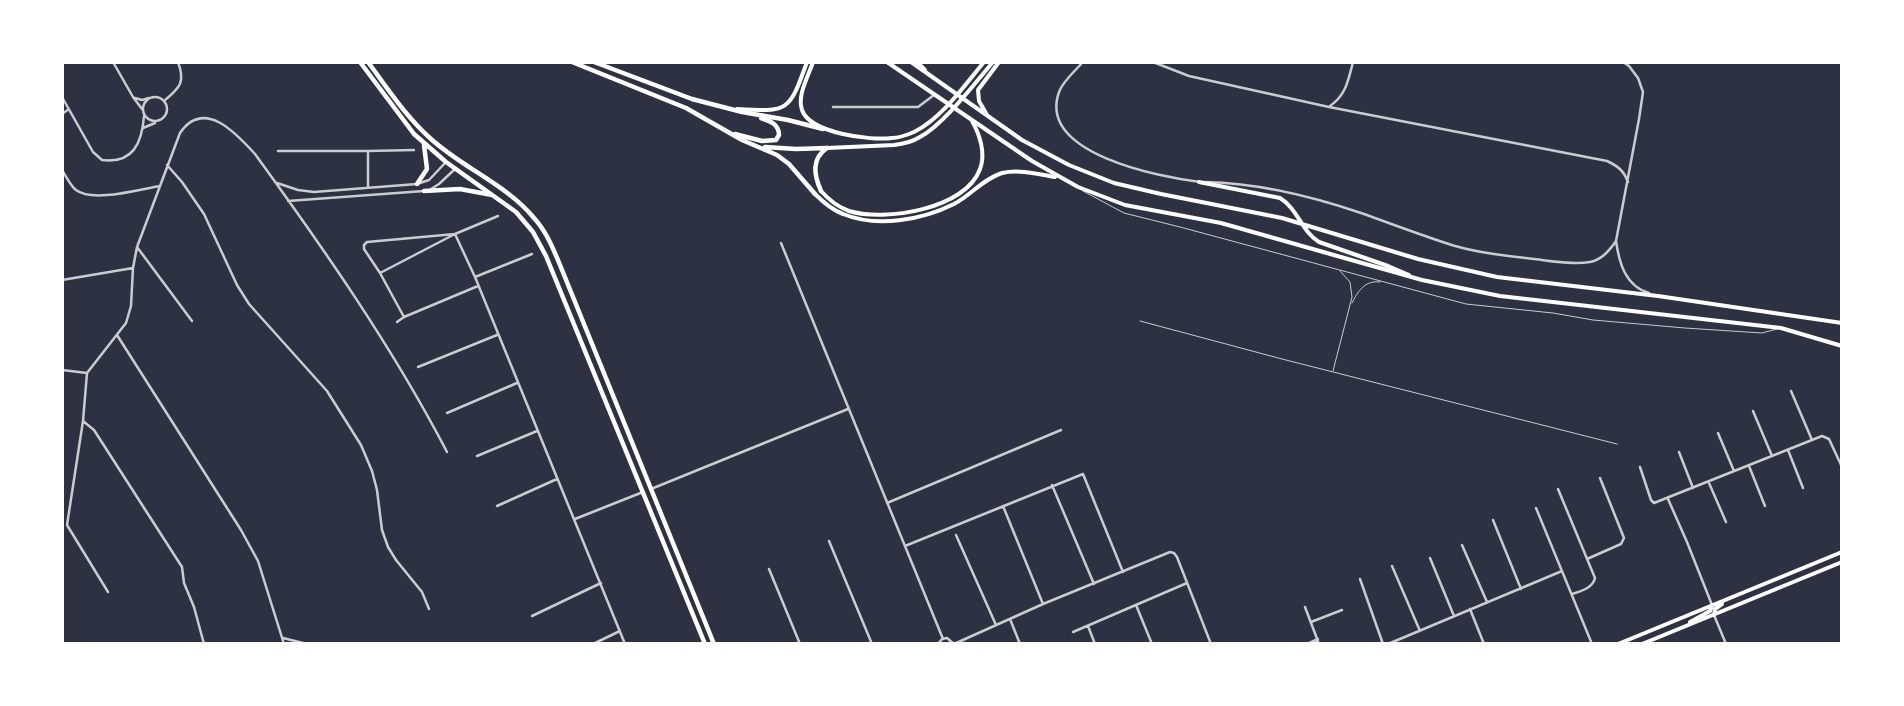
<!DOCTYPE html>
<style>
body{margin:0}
#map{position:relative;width:1904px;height:706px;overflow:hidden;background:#2d3142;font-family:"DejaVu Sans",sans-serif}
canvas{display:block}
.frame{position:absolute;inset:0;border:64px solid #fff;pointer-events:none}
</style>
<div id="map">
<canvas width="1904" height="706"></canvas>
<div class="frame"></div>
</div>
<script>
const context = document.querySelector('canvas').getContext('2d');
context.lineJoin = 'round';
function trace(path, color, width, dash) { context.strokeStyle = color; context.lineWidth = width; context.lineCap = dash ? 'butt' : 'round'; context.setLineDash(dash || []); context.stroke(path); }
const service = new Path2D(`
 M 1083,191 L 1124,213 L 1180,227 L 1466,304 L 1553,313 L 1593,320 L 1685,328 L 1762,333 L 1777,329
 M 1352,303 C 1358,291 1365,280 1380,282
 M 1140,321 L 1282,359 L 1617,444
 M 1333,371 L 1352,297 L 1350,282 L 1340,271`);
const minor = new Path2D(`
 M 113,62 L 133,97 L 142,109
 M 1083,62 C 1075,71 1063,81 1059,92 C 1037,154 1160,177 1200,182
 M 1153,62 L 1189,76 L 1329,107 L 1607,161 C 1618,166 1624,171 1628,182
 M 1623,62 L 1629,66 L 1638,78 L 1643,92 L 1639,119 L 1616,241 C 1619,262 1625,286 1649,293
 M143 109a12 12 0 1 1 24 0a12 12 0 1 1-24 0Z
 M 62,97 L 93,152 L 102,160 C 133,164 142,143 144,116
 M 135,98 L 142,100 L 149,98
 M 164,101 C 179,88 186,83 178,62
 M 1330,106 C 1346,95 1348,81 1353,62
 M 833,107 L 918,107 L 934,95
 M 62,114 L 69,109
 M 143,128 L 155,123
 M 278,151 L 368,151 L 368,187
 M 368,151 L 414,150
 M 167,165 L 182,182 L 204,214 L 237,285 L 249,304 L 327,391 L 361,445 L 372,471 L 377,490 L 382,530 L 388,547 L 396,560 L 422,592 L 429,609
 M 62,170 C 66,176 70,185 76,190 C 93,203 140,189 160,186
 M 1205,182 C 1258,183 1311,196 1361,213 C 1392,224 1423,236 1455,246 C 1480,253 1507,256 1534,259 C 1552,261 1572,265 1590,262 C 1602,260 1610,250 1616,241
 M 277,183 L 298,190 L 314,192 L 417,184 L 429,180 L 446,162
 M 431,189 L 439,184 L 455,169
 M 288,201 L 424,191
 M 455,234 L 475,277 L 625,644
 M 781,243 L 943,639
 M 137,247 L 192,321
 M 380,273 L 455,234 L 498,216
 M 475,277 L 532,254
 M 62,280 L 133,268
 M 404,317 L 380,273 L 364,249 L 364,245 L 367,242 L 455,234
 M 397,322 L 404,317 L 478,286
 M 117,335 L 241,530 L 258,561 L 284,644
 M 418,367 L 497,335
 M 62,370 L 87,373
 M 1791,391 L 1812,440
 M 1753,411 L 1772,456
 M 447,413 L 517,383
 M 83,421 L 94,430 L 182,567 L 184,583 L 194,607 L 204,644
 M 1718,433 L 1734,471
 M 1788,450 L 1803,488
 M 1679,452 L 1693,488
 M 477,456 L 537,431
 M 1749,466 L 1765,506
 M 1640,467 L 1651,500 L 1654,503 L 1822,436 L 1829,439 L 1842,467
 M 1709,483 L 1726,522
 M 1052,485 L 1094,584
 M 651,489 L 848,409
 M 1558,489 L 1595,578 C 1593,588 1581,591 1572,594
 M 1668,499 L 1687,542 L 1712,605
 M 887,503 L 1061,430
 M 497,506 L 557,479
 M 1003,506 L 1043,604
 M 1536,508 L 1592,644
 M 575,519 L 643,492
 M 1493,520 L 1521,589
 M 956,535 L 996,625
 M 829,541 L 872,644
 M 1462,545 L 1487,602
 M 905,546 L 1083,474 L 1123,572
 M 1430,558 L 1454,616
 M 1587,559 L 1621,544 L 1624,538 L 1600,478
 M 1392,566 L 1420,631
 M 769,569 L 800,644
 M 1360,579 L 1383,644
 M 108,592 L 67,525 L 83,421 L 87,373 L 126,323 L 131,306 L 133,268 L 137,247 L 180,133 C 204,98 236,133 255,154 C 324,249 393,348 447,452
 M 1136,605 L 1152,644
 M 1305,607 L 1319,644
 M 1470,609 L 1484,644
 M 1714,615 L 1726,644
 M 532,616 L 601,583
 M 1010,619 L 1020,644
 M 1311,622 L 1342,610
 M 1088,626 L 1095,644
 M 1073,632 L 1187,583
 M 283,638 L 307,644
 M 593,644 L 620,631
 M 938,644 L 942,639 L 947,638 L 954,644
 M 954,644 L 1043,604 L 1170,552 L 1174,553 L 1177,557 L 1211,644
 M 1307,644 L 1318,639
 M 1388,644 L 1562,571`);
const primary = new Path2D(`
 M 813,62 C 808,77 797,95 802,110 C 810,133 870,141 892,138 C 900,138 907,135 914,132 C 941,119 965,85 984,62
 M 887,62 L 1032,161 L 1078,187 L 1125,205 L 1221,223 L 1422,280 L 1500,296 L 1781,328 L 1842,346
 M 911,62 L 1022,140 L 1069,165 L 1114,183 L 1161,194 L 1282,218 L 1418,259 L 1497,277 L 1658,296 L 1842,323
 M 917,62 L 925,70
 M 737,109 C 789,112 789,112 807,62
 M 987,115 L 979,101 L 978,90 L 999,62
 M 827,148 L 894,145 C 903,144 912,142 920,137 C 944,124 974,84 993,62
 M 1199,182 L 1280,198 C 1298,209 1302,232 1319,242 L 1388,266 L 1409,275
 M 821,191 C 829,200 838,207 849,211 C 885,222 966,209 980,169 C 986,154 980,135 972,121
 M 815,194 C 823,202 832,210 843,214 C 877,228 922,220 954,204 C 971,195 983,179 1002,173 C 1019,169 1038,174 1055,177
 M 1714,615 L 1715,609 L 1722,604
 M 1690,622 L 1710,611 L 1712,605
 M 1618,644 L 1842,552
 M 1642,644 L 1842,562`);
const trunk = new Path2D(`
 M 360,62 L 414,134 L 446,162 L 516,212 L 533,232 L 546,256 L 705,644
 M 368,62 C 388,89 406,117 431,139 C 463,168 507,185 534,218 C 546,231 553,248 560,265 L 714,644
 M 572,62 L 686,108 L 742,140 L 777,155 L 789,164 L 815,194
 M 594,62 L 692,99 L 742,112 L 788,120 L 823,129
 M 735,134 L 762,141 L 776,140 L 779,135 C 779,124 770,121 761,118
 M 765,147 L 796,149 L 827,148
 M 417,184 L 427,169 L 424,145
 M 424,191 L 460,189 L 492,195
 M 821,191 C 814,175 811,159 827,148`);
trace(service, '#caccd0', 1);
trace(minor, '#caccd0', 2.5);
trace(primary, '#fff', 4);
trace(trunk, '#fff', 4.5);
</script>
